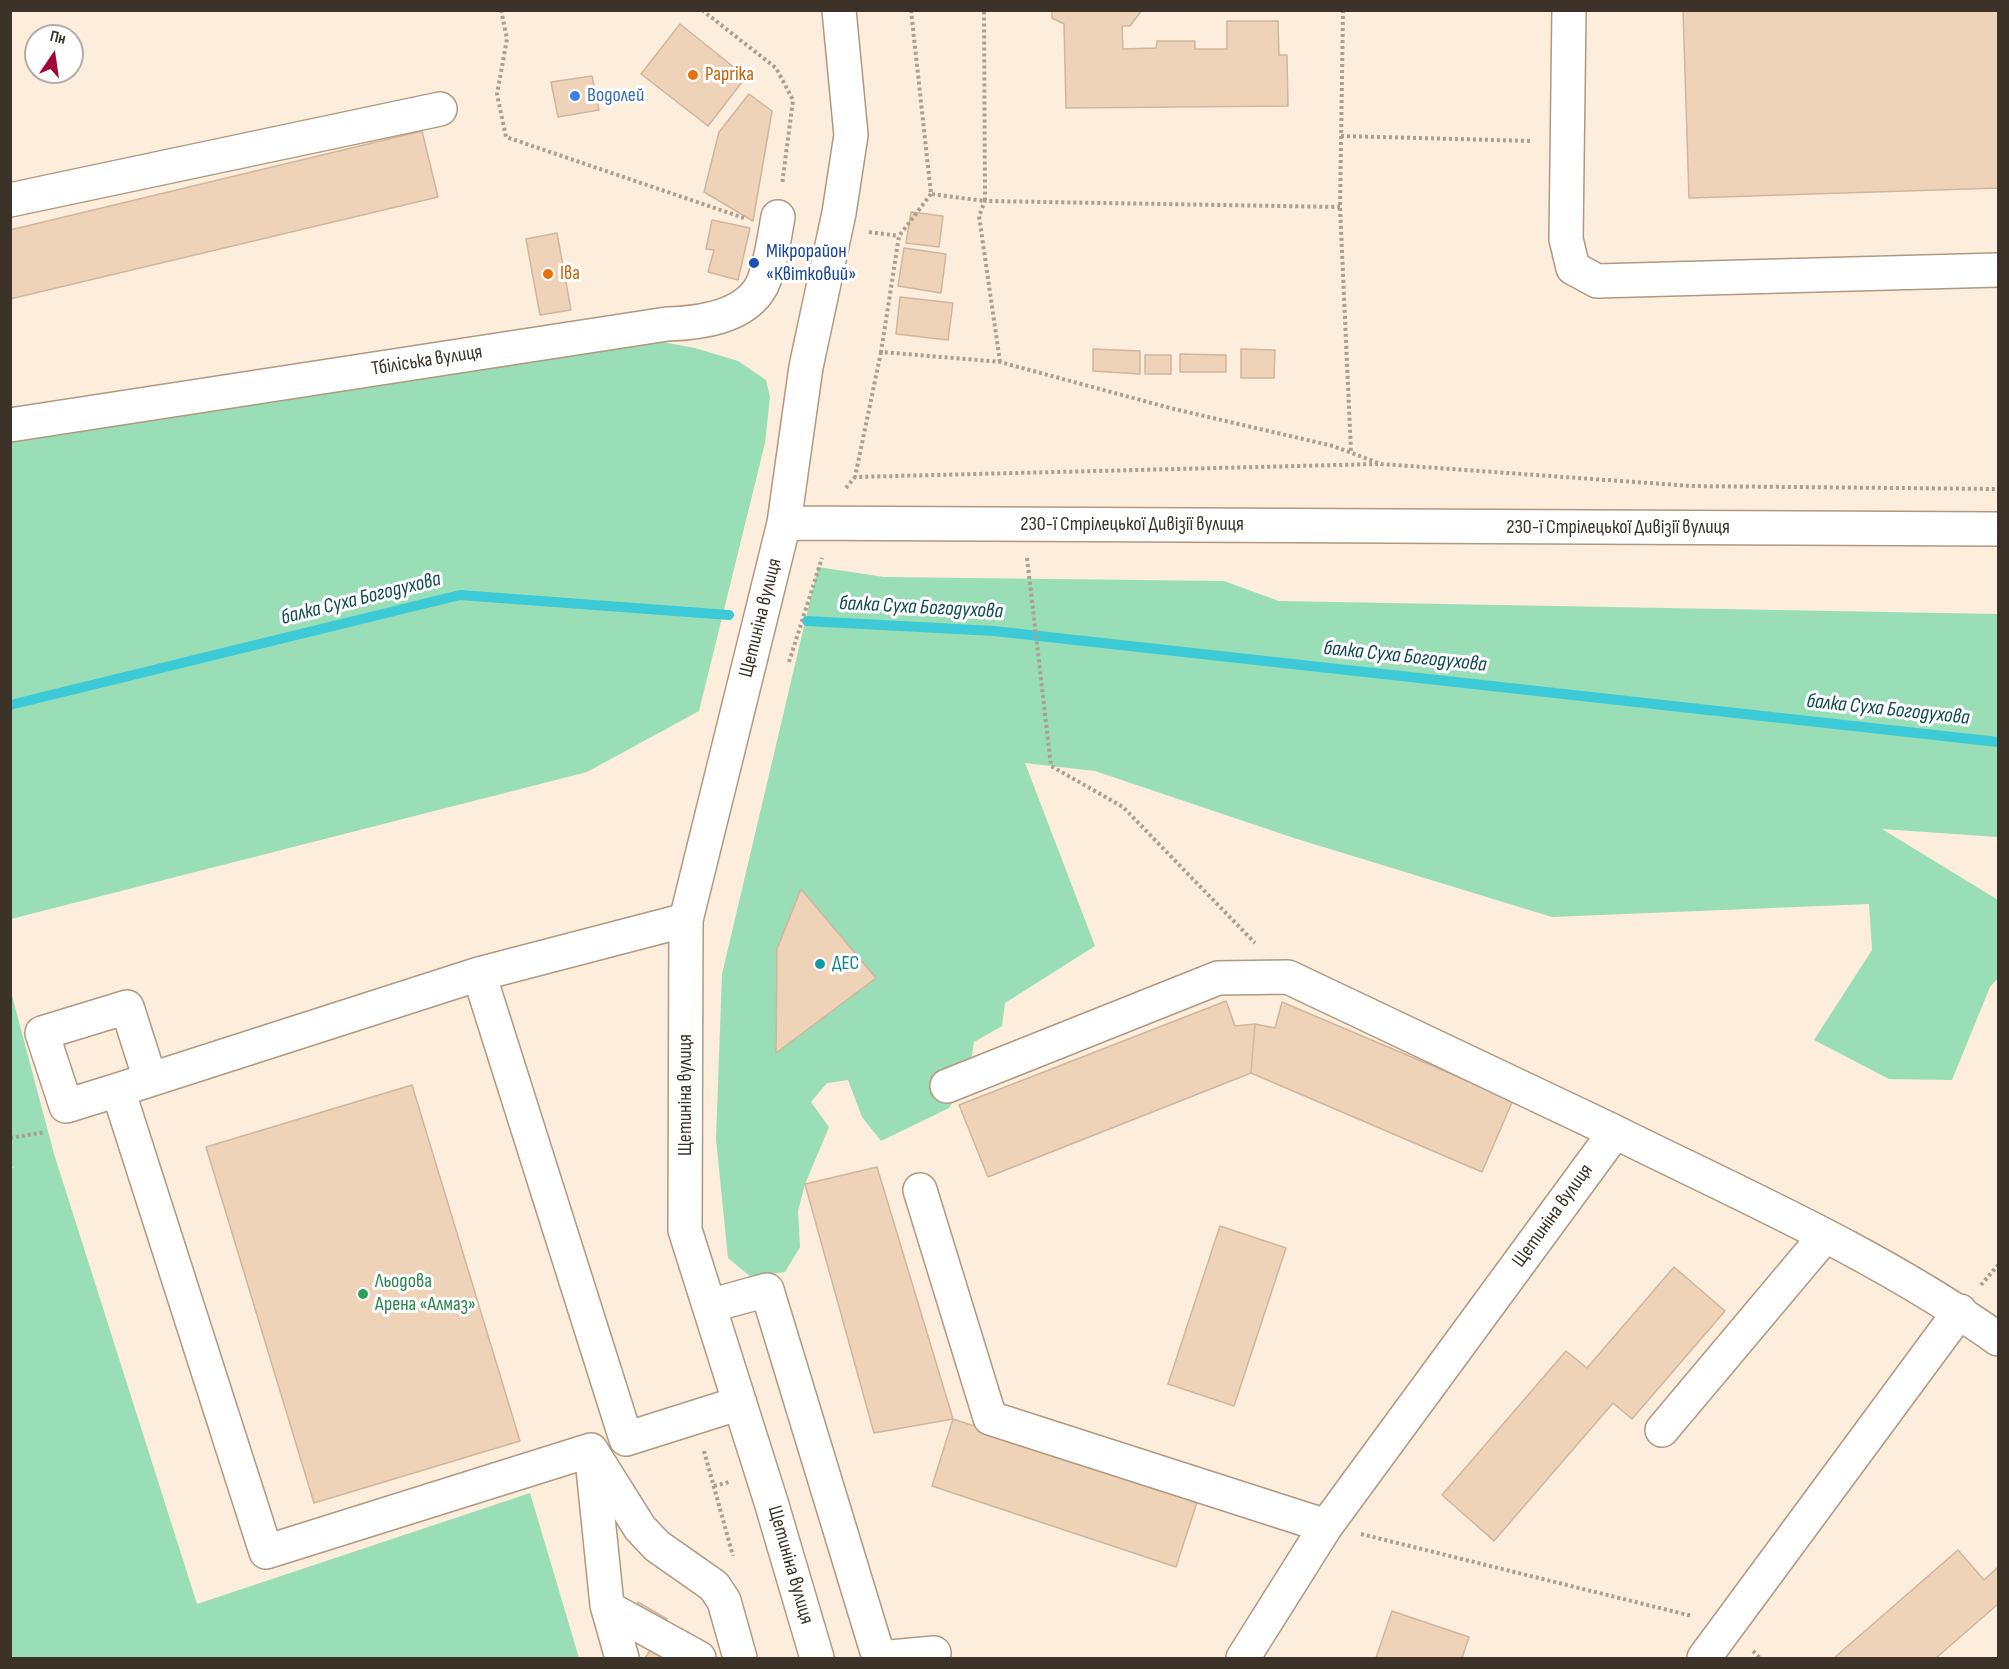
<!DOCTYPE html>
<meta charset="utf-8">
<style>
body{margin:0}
#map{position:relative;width:2009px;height:1669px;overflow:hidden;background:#fdeddd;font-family:"Sofia Sans Condensed",sans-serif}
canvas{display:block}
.frame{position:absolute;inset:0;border:12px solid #3c3227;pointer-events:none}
.north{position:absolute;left:24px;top:24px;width:60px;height:60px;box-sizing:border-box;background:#fff;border:2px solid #b1ada9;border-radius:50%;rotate:13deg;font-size:16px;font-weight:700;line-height:24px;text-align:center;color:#3c3227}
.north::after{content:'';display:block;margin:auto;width:21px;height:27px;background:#a30537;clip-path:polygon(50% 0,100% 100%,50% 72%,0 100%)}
</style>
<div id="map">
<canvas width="2009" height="1669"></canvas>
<div class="frame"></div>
<div class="north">Пн</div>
</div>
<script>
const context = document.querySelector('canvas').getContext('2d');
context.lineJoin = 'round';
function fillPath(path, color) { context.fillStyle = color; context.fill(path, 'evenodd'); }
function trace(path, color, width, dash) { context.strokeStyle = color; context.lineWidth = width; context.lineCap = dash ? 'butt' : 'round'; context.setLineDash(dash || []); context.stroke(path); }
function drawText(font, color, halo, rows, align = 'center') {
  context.font = font + ' "Sofia Sans Condensed",sans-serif'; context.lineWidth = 6; context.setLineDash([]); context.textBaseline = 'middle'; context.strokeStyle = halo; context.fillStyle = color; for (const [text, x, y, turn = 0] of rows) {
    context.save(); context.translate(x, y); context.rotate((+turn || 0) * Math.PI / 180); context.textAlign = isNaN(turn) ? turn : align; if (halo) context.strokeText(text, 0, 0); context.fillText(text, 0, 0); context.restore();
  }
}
const green = new Path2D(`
 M 657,341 L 695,348 L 738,361 L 766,380 L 770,397 L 765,443 L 699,711 L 587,772 L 11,919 L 11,440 Z
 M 818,567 L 884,577 L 1224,581 L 1279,601 L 1998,614 L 1998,837 L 1882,829 L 1998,900 L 1998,978 L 1990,987 L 1952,1080 L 1889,1079 L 1814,1040 L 1872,950 L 1869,904 L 1552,917 L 1294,838 L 1095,771 L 1025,763 L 1095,946 L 1005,1003 L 1002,1026 L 974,1042 L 968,1077 L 949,1108 L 881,1141 L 862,1117 L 848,1080 L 827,1083 L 811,1102 L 829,1127 L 805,1184 L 798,1211 L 800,1247 L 785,1272 L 751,1277 L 728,1258 L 716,1139 L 722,974 Z
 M 10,988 L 54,1154 L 197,1604 L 530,1493 L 579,1658 L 11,1658 L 10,1169 L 17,1166 L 11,1168 Z`);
const stream = new Path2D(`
 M 807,621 L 994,631 L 1998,742
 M 10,705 L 460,595 L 729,615`);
const building = new Path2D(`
 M 1052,10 L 1142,10 L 1130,26 L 1122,26 L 1123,49 L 1156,48 L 1157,41 L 1195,41 L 1195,49 L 1227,49 L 1227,21 L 1278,21 L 1279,55 L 1287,55 L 1288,106 L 1066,108 L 1064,24 L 1052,18 Z
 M 1683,10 L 1998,10 L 1998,188 L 1689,198 Z
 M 680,24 L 746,77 L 708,126 L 641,74 Z
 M 592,76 L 599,110 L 558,117 L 551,82 Z
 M 749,94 L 772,111 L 753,221 L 704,192 L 719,132 Z
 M 422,131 L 438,197 L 10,299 L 10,230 Z
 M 911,212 L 943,216 L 939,247 L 906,243 Z
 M 712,220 L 750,228 L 738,280 L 708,272 L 714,250 L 706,249 Z
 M 557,233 L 571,310 L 540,315 L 526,239 Z
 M 904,248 L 946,254 L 941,293 L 898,286 Z
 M 900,297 L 953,303 L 948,340 L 896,334 Z
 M 1093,349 L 1140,351 L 1140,374 L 1093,371 Z
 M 1241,349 L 1275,350 L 1274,378 L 1241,378 Z
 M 1180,354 L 1226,355 L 1226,372 L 1180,372 Z
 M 1145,355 L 1171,355 L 1171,374 L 1145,374 Z
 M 801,889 L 876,978 L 776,1053 L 777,949 Z
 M 1226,1001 L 1235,1026 L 1255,1024 L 1251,1073 L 988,1177 L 959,1105 Z
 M 1282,1002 L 1513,1100 L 1482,1172 L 1251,1073 L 1255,1024 L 1275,1028 Z
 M 412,1085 L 520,1441 L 314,1503 L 206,1147 Z
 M 877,1167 L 953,1419 L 874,1433 L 805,1184 Z
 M 1220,1226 L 1286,1248 L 1234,1406 L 1168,1384 Z
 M 1674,1267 L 1725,1311 L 1632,1419 L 1613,1403 L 1494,1541 L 1442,1495 L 1566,1351 L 1587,1368 Z
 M 953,1419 L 1198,1499 L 1176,1567 L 932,1486 Z
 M 1958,1550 L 1984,1580 L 1998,1567 L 1998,1604 L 1936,1658 L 1834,1658 Z
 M 638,1602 L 667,1619 L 658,1634 L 629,1618 Z
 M 1392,1611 L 1469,1637 L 1462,1658 L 1376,1658 Z
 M 653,1646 L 675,1658 L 645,1658 Z`);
const path = new Path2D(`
 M 501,10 L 507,39 L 497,94 L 506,137 L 744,218
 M 702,10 L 776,68 L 793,100 L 782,185
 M 911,10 L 931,194 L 985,201 L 984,10
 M 1343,10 L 1340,207 L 1351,452
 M 1341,136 L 1533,141
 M 931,194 L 899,236 L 881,352 L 1000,362 L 1170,408 L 1333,446 L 1381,464 L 1691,486 L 1998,489
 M 869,232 L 899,236
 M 881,352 L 855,477 L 1378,464
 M 1000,362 L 979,216 L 985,201 L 1340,207
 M 846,488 L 855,477
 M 1027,558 L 1051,766 L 1123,807 L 1255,943
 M 789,662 L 822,558
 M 10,1138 L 45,1132
 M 1981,1285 L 1998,1265
 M 704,1451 L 733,1556
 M 714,1486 L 729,1482
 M 1361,1534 L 1692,1616
 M 1753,1651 L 1760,1658`);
const minor = new Path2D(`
 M 1569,10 L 1566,239 L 1573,268 L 1597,281 L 1998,270
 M 10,200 L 440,109
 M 10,425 L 667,324 C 699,323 745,318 762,285 C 771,265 774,238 778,217
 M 784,523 L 1998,529
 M 686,920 L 479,974 L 626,1439 L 740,1403
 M 479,974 L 118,1090 L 266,1552 L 591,1450 L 640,1528 L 657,1546 L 714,1586 L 724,1601 L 740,1658
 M 947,1086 L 1218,978 L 1288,977 L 1615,1132
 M 118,1090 L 66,1106 L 42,1033 L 127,1007 L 150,1079
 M 920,1190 L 990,1418 L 1326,1526
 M 709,1306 L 767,1290 L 879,1658
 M 1662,1430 L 1825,1236
 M 592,1459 L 607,1605 L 622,1658
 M 608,1608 L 699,1658
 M 817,1658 L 771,1502 L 685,1230 L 686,920 L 784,523 L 806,367 L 839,213 L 851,135 L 839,10
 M 879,1658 L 934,1653
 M 1243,1658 L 1326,1526 L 1615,1132 C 1744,1196 1880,1255 1998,1339
 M 1704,1658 L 1960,1311`);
const markers = [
 [693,75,6,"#e8710a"],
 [575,96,6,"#3f7fe0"],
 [754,263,6,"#1a4fb4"],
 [548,274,6,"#e8710a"],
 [820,964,6,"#0f9aa8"],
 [363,1294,6,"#2e9e5b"]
];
const foodNames = [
 ["Paprika",705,75],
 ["Іва",560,274]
];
const shopNames = [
 ["Водолей",587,96]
];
const transitNames = [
 ["Мікрорайон",766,252],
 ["«Квітковий»",766,275]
];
const streetNames = [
 ["Тбіліська вулиця",427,361,-9],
 ["230-ї Стрілецької Дивізії вулиця",1132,525],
 ["230-ї Стрілецької Дивізії вулиця",1618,528],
 ["Щетиніна вулиця",761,618,-76],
 ["Щетиніна вулиця",686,1095,-90],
 ["Щетиніна вулиця",1553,1216,-54],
 ["Щетиніна вулиця",790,1565,74]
];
const cultureNames = [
 ["ДЕС",832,964]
];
const leisureNames = [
 ["Льодова",375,1282],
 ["Арена «Алмаз»",375,1305]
];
const waterNames = [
 ["балка Суха Богодухова",361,599,-14],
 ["балка Суха Богодухова",921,608,3],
 ["балка Суха Богодухова",1405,657,6],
 ["балка Суха Богодухова",1888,710,6]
];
fillPath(green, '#99deb6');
trace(stream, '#3ccad7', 10);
fillPath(building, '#eed3b9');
trace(building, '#cfb69c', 1.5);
trace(minor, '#b1987f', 36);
trace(path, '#ac9f91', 4, [3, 3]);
trace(minor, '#fff', 33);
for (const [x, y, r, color] of markers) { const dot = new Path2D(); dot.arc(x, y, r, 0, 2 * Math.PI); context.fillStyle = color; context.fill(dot); trace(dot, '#fff', 2); }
drawText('20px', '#c56008', '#fff', foodNames, 'left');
drawText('20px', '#366cbe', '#fff', shopNames, 'left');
drawText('20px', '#164399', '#fff', transitNames, 'left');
drawText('20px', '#3c3227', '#fff', streetNames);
drawText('20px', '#0d838f', '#fff', cultureNames, 'left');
drawText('20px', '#27864d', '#fff', leisureNames, 'left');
drawText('italic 21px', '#0e4b51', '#fff', waterNames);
</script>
